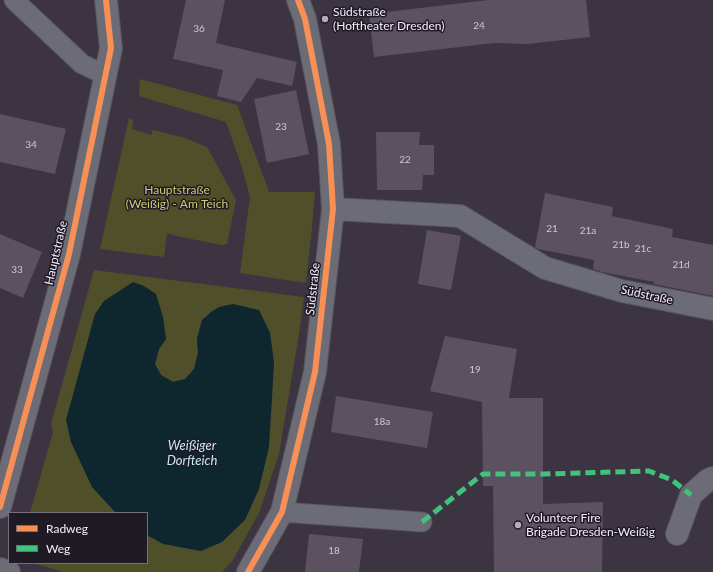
<!DOCTYPE html>
<meta charset="utf-8">
<style>
body{margin:0}
#map{position:relative;width:713px;height:572px;overflow:hidden;background:#3c3441;font-family:Lato,sans-serif}
canvas{display:block}
.legend{position:absolute;left:8px;top:512px;width:140px;height:52px;box-sizing:border-box;background:#201a25;border:1px solid #756e7b;margin:0;padding:5px 7px;list-style:none;font-size:12px;color:#f5edfc}
.legend li{display:flex;align-items:center;gap:8px;height:20px}
.legend b{width:20px;border:1px solid #756e7b}
</style>
<div id="map">
<canvas width="713" height="572"></canvas>
<ul class="legend">
<li><b style="height:5px;background:#f78f57"></b>Radweg</li>
<li><b style="height:5px;background:#40c37c"></b>Weg</li>
</ul>
</div>
<script>
const context = document.querySelector('canvas').getContext('2d');
context.lineJoin = 'round';
function fillPath(path, color) { context.fillStyle = color; context.fill(path, 'evenodd'); }
function trace(path, color, width, dash) { context.strokeStyle = color; context.lineWidth = width; context.lineCap = dash ? 'butt' : 'round'; context.setLineDash(dash || []); context.stroke(path); }
function drawText(font, color, halo, rows, align = 'center') {
  context.font = font + ' Lato,sans-serif'; context.lineWidth = 3; context.setLineDash([]); context.textBaseline = 'middle'; context.strokeStyle = halo; context.fillStyle = color; for (const [text, x, y, turn = 0] of rows) {
    context.save(); context.translate(x, y); context.rotate((+turn || 0) * Math.PI / 180); context.textAlign = isNaN(turn) ? turn : align; if (halo) context.strokeText(text, 0, 0); context.fillText(text, 0, 0); context.restore();
  }
}
const green = new Path2D(`
 M 140,79 L 237,105 L 269,192 L 315,192 L 311,238 L 306,283 L 240,273 L 250,197 L 242,167 L 226,122 L 139,96 Z
 M 129,118 L 133,120 L 132,129 L 151,135 L 153,130 L 185,138 L 207,147 L 236,200 L 227,244 L 222,245 L 176,236 L 167,233 L 164,257 L 100,249 Z
 M 94,270 L 304,297 L 299,334 L 279,454 L 259,513 L 233,560 L 222,572 L 63,572 L 33,563 L 147,563 L 147,535 L 163,544 L 274,363 L 270,333 L 258,310 L 197,338 L 198,353 L 194,369 L 186,379 L 173,382 L 161,375 L 155,364 L 159,349 L 166,339 L 163,317 L 92,487 L 116,513 L 30,513 L 53,432 L 51,424 Z`);
const water = new Path2D(`
 M 133,282 L 144,286 L 156,294 L 163,317 L 166,339 L 159,349 L 155,364 L 161,375 L 173,382 L 185,379 L 194,369 L 198,353 L 197,338 L 202,320 L 211,312 L 219,307 L 233,304 L 259,310 L 270,333 L 274,363 L 272,398 L 269,447 L 259,489 L 245,520 L 222,542 L 201,551 L 163,544 L 147,535 L 147,513 L 116,513 L 92,487 L 71,442 L 66,420 L 95,314 L 104,301 Z`);
const building = new Path2D(`
 M 186,0 L 225,0 L 216,43 L 297,62 L 292,86 L 257,78 L 241,102 L 217,96 L 223,70 L 173,59 Z
 M 488,0 L 586,0 L 590,37 L 528,44 L 494,43 L 374,57 L 369,14 Z
 M 296,90 L 309,154 L 267,163 L 254,99 Z
 M 0,114 L 66,129 L 55,174 L 0,162 Z
 M 376,132 L 420,132 L 419,145 L 434,145 L 434,175 L 423,175 L 422,190 L 377,190 Z
 M 545,193 L 613,207 L 612,216 L 673,229 L 672,237 L 713,245 L 713,296 L 654,284 L 654,282 L 602,272 L 593,269 L 594,260 L 538,249 L 535,247 Z
 M 427,230 L 461,236 L 451,290 L 418,284 Z
 M 0,234 L 42,252 L 23,298 L 0,288 Z
 M 445,336 L 517,349 L 509,398 L 543,398 L 543,504 L 603,502 L 602,572 L 494,572 L 493,486 L 483,486 L 482,402 L 430,391 Z
 M 336,396 L 433,412 L 427,448 L 331,432 Z
 M 309,534 L 363,539 L 359,572 L 305,572 Z`);
const service = new Path2D(`
 M 14,0 L 82,64 L 105,75
 M 282,512 L 422,522`);
const minor = new Path2D(`
 M 333,209 L 460,216 L 545,268 L 622,291 L 713,309
 M 677,534 L 691,495 L 708,480 L 713,478
 M 0,569 L 9,572
 M 248,572 L 282,512 L 315,372 L 333,209 L 329,144 L 305,19 L 298,0`);
const tertiary = new Path2D(`
 M 0,507 L 69,254 L 111,48 L 106,0`);
const quiet = new Path2D(`
 M 422,522 L 483,474 L 544,474 L 649,471 L 672,480 L 691,495`);
const cycleway = new Path2D(`
 M 0,507 L 69,254 L 111,48 L 106,0
 M 248,572 L 282,512 L 315,372 L 333,209 L 329,144 L 305,19 L 298,0`);
const markers = [
 [325,19,4,"#b4acbb"],
 [518,525,4,"#b4acbb"]
];
const numberNames = [
 ["24",479,26],
 ["36",199,29],
 ["23",281,127],
 ["34",31,145],
 ["22",405,160],
 ["21",552,229],
 ["21a",588,231],
 ["21b",621,245],
 ["21c",643,249],
 ["21d",681,265],
 ["33",17,270],
 ["19",475,370],
 ["18a",382,422],
 ["18",334,551]
];
const poiNames = [
 ["Südstraße",333,12],
 ["(Hoftheater Dresden)",333,26],
 ["Volunteer Fire",526,518],
 ["Brigade Dresden-Weißig",526,532]
];
const parkNames = [
 ["Hauptstraße",177,190],
 ["(Weißig) - Am Teich",177,204]
];
const streetNames = [
 ["Hauptstraße",56,253,-77],
 ["Südstraße",313,289,-84],
 ["Südstraße",647,295,12]
];
const waterNames = [
 ["Weißiger",192,446],
 ["Dorfteich",192,461]
];
fillPath(green, '#4f502a');
fillPath(water, '#0e272e');
fillPath(building, '#5b5161');
trace(service, '#59525e', 21);
trace(minor, '#59525e', 24);
trace(tertiary, '#59525e', 24);
trace(service, '#6b6c76', 19);
trace(minor, '#6b6c76', 22);
trace(tertiary, '#6b6c76', 22);
trace(quiet, '#40c37c', 5, [10, 5]);
trace(cycleway, '#f78f57', 6);
for (const [x, y, r, color] of markers) { const dot = new Path2D(); dot.arc(x, y, r, 0, 2 * Math.PI); context.fillStyle = color; context.fill(dot); trace(dot, '#201a25', 1.5); }
drawText('10px', '#cec6d5', null, numberNames);
drawText('12px', '#f5edfc', '#201a25', poiNames, 'left');
drawText('12px', '#cace70', '#201a25', parkNames);
drawText('12px', '#f5edfc', '#201a25', streetNames);
drawText('italic 13px', '#c0ebf6', '#201a25', waterNames);
</script>
